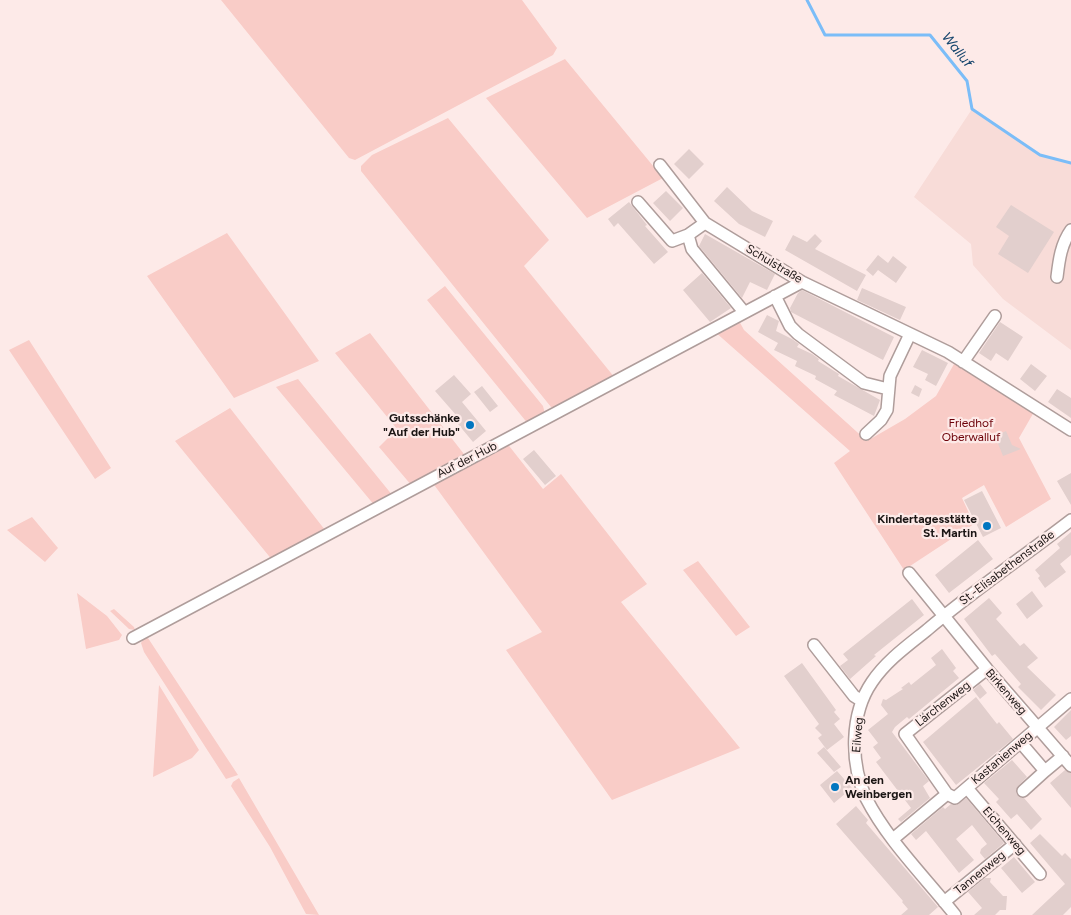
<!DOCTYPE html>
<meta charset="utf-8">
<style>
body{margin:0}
canvas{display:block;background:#fdeae8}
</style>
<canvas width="1071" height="915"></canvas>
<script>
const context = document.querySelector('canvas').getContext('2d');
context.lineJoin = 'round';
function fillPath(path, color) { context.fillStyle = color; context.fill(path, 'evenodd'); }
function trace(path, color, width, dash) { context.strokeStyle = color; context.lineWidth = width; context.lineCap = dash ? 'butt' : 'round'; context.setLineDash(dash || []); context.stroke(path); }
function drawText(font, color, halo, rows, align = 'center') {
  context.font = font + ' Figtree,sans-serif'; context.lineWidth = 4.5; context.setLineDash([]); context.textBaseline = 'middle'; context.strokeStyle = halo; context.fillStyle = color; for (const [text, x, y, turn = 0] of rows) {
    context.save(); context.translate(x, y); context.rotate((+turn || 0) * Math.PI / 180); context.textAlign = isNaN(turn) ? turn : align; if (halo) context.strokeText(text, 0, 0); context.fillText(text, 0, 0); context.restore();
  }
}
const built = new Path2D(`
 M 972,109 L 1040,155 L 1071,163 L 1071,350 L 1003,299 L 973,265 L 971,244 L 914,197 Z`);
const green = new Path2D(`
 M 221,0 L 522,0 L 557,48 L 553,55 L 355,160 L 349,158 Z
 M 565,59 L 663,178 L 587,218 L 486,98 Z
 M 448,118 L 549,240 L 524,266 L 615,378 L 558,408 L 551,407 L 361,171 L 361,166 L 372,155 Z
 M 227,233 L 319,361 L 234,398 L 147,276 Z
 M 445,286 L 543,406 L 545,414 L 529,425 L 427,300 Z
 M 738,319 L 744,330 L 867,441 L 905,419 L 936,396 L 954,364 L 1034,412 L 1019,438 L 1051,499 L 1006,527 L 984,485 L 962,498 L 974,524 L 904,570 L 834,463 L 850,451 L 714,331 Z
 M 370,333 L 467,458 L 412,486 L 379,447 L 397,429 L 335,353 Z
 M 29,340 L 111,468 L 95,479 L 9,350 Z
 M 298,379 L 393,496 L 375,506 L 276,387 Z
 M 230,408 L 325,530 L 273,561 L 175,441 Z
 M 506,442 L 543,489 L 561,474 L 647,584 L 621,602 L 740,748 L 612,800 L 506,650 L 542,632 L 432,482 Z
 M 32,517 L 58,548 L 45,562 L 7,530 Z
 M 698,561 L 750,627 L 736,636 L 683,570 Z
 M 77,593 L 107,616 L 122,635 L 119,640 L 86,649 Z
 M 114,609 L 134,627 L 135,630 L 129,629 L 110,611 Z
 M 146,635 L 238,775 L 226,779 L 144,652 L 141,643 Z
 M 159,685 L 199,750 L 192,758 L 153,777 Z
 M 239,778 L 319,915 L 306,914 L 270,847 L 231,786 L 233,782 Z`);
const stream = new Path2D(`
 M 807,0 L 825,35 L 930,35 L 967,81 L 972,109 L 1040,155 L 1071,163`);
const building = new Path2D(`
 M 689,149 L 704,164 L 689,179 L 674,164 Z
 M 727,187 L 752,211 L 773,221 L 765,237 L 739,224 L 714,201 Z
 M 666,191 L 683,208 L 670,221 L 653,203 Z
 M 629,202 L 647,225 L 645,226 L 668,252 L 654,264 L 618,223 L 614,227 L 608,219 Z
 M 1011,205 L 1054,232 L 1028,273 L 998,254 L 1009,236 L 996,227 Z
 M 705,234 L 775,274 L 767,290 L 750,282 L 742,298 L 699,246 Z
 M 815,234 L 822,241 L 815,249 L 866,275 L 857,291 L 785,250 L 793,235 L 807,242 Z
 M 878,255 L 888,263 L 893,256 L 907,267 L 896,283 L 878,270 L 873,276 L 866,270 Z
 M 702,273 L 731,308 L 710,322 L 683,290 Z
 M 862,288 L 906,307 L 900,320 L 857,300 Z
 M 802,290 L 894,337 L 883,360 L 791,312 L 790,308 L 798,293 Z
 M 767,315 L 779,321 L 776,331 L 792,339 L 799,344 L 797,347 L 812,354 L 819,359 L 818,361 L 839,374 L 838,376 L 880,400 L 874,416 L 834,395 L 837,391 L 815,379 L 816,376 L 795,366 L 797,361 L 774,350 L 778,343 L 758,332 Z
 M 1000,322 L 1023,337 L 1008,361 L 996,353 L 991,361 L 979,353 Z
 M 922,350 L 948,363 L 936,386 L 925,380 L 928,374 L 913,367 Z
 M 1031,364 L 1047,376 L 1035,391 L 1020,379 Z
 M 454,375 L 471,394 L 462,402 L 486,431 L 473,442 L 453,418 L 456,415 L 435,391 Z
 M 915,385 L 922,389 L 919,397 L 911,393 Z
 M 482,386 L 498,406 L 490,412 L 474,392 Z
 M 1057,389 L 1071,398 L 1071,418 L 1048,402 Z
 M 1006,431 L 1012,445 L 1021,449 L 1003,456 L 995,436 Z
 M 534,450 L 556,476 L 545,485 L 523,459 Z
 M 1071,473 L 1071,505 L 1057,481 Z
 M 982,491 L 1001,528 L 983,537 L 964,500 Z
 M 1071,532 L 1071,555 L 1060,564 L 1066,572 L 1045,588 L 1038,578 L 1040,576 L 1035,570 L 1060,548 L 1057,544 Z
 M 978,540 L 993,559 L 949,593 L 935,575 Z
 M 1032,591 L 1043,606 L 1027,619 L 1016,604 Z
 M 989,598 L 1002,613 L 996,619 L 1020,646 L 1024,643 L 1038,658 L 1027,667 L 1056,695 L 1041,710 L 1018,687 L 1021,684 L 995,654 L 992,656 L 964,619 Z
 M 912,599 L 924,615 L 874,655 L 876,656 L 850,679 L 840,666 L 848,660 L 843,654 Z
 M 942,649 L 956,668 L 953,671 L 959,678 L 909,719 L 907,717 L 895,727 L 892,732 L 929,781 L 923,786 L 930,798 L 901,822 L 898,819 L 911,808 L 876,762 L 881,758 L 873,747 L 878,743 L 868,730 L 888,714 L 881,705 L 883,699 L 886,700 L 903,689 L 901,688 L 909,682 L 911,685 L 936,665 L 931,658 Z
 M 802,663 L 836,710 L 834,712 L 840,719 L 834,724 L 844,737 L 827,750 L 818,738 L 822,735 L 815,728 L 819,724 L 784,676 Z
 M 980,684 L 987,693 L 980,699 L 973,690 Z
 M 976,697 L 997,724 L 999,722 L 1013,739 L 956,785 L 923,742 Z
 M 1071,710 L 1071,736 L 1066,740 L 1054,727 Z
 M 824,747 L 841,767 L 834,772 L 817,753 Z
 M 1012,760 L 1027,777 L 1018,786 L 1016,793 L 1020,798 L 1024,798 L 1042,819 L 1031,830 L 1017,814 L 1011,819 L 996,802 L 999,799 L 984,783 Z
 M 1065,770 L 1071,773 L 1071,808 L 1050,783 Z
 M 837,771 L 852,788 L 834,803 L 820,785 Z
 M 966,798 L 1004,843 L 985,859 L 980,853 L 981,849 L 987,844 L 972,825 L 956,839 L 974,860 L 959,873 L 926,831 L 916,840 L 911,834 L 943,807 L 945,809 L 951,804 L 956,805 Z
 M 856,806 L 868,820 L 866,823 L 938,907 L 929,915 L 901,915 L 908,909 L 902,902 L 903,901 L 836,824 Z
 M 1040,834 L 1062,856 L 1065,853 L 1071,859 L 1071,907 L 1063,915 L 1032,915 L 1065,884 L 1030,843 Z
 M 1014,857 L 1035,882 L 1022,893 L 1001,868 Z
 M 985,878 L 991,878 L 990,882 L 1003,896 L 1007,896 L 1006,910 L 1000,910 L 995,915 L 974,915 L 982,908 L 968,892 Z`);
const minor = new Path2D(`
 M 660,165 L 705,223 L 802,282 L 948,352 L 1071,430
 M 638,202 L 672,241 L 688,235
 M 705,223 L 688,235 L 692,249 L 744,312
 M 1057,277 C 1059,260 1061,244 1071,230
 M 775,296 L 790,326 L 798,334 L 864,383 L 888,389
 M 963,362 L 995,316
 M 866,434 L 881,420 L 887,410 L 890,376 L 910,334
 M 909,573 L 987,669 L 1071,766
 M 133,638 L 802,282
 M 814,645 L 854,696 L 862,701
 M 987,669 L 905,734 L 947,794 L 955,798 L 1071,699
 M 1021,743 L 1045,771 L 1063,756
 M 967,788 L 1040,874
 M 1023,791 L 1045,771
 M 893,839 L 947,794
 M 944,902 L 1015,844
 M 955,915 C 925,877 888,841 866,798 C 850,763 850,714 872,682 C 886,661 907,646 927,630 C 973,591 1023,557 1071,520`);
const markers = [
 [470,425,5,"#0176c0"],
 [987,526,5,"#0176c0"],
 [835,787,5,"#0176c0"]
];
const streetNames = [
 ["Schulstraße",774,264,31],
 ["Auf der Hub",467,460,-27],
 ["St.-Elisabethenstraße",1007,568,-37],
 ["Birkenweg",1006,692,49],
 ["Lärchenweg",943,704,-38],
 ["Eilweg",858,735,-85],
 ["Kastanienweg",1002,758,-40],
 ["Eichenweg",1004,831,49],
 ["Tannenweg",980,873,-39]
];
const poiNames = [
 ["Gutsschänke",460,418],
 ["\"Auf der Hub\"",460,432],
 ["Kindertagesstätte",977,519],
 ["St. Martin",977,533],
 ["An den",845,780,"left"],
 ["Weinbergen",845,794,"left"]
];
const parkNames = [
 ["Friedhof",971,423],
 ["Oberwalluf",971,437]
];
const waterNames = [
 ["Walluf",957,50,51]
];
fillPath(built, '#f8dcd8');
fillPath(green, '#f9ccc7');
trace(stream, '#7bbdf8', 3);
fillPath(building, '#e2cfcd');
trace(minor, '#af9d9b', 14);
trace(minor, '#fff', 11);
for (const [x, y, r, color] of markers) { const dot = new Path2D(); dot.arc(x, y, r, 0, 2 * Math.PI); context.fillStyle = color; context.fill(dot); trace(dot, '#fdeae8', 2); }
drawText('12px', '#1b1514', '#fdeae8', streetNames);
drawText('bold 12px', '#1b1514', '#fdeae8', poiNames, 'right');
drawText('12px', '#6c0008', '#fdeae8', parkNames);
drawText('italic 14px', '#18476e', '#fdeae8', waterNames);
</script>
